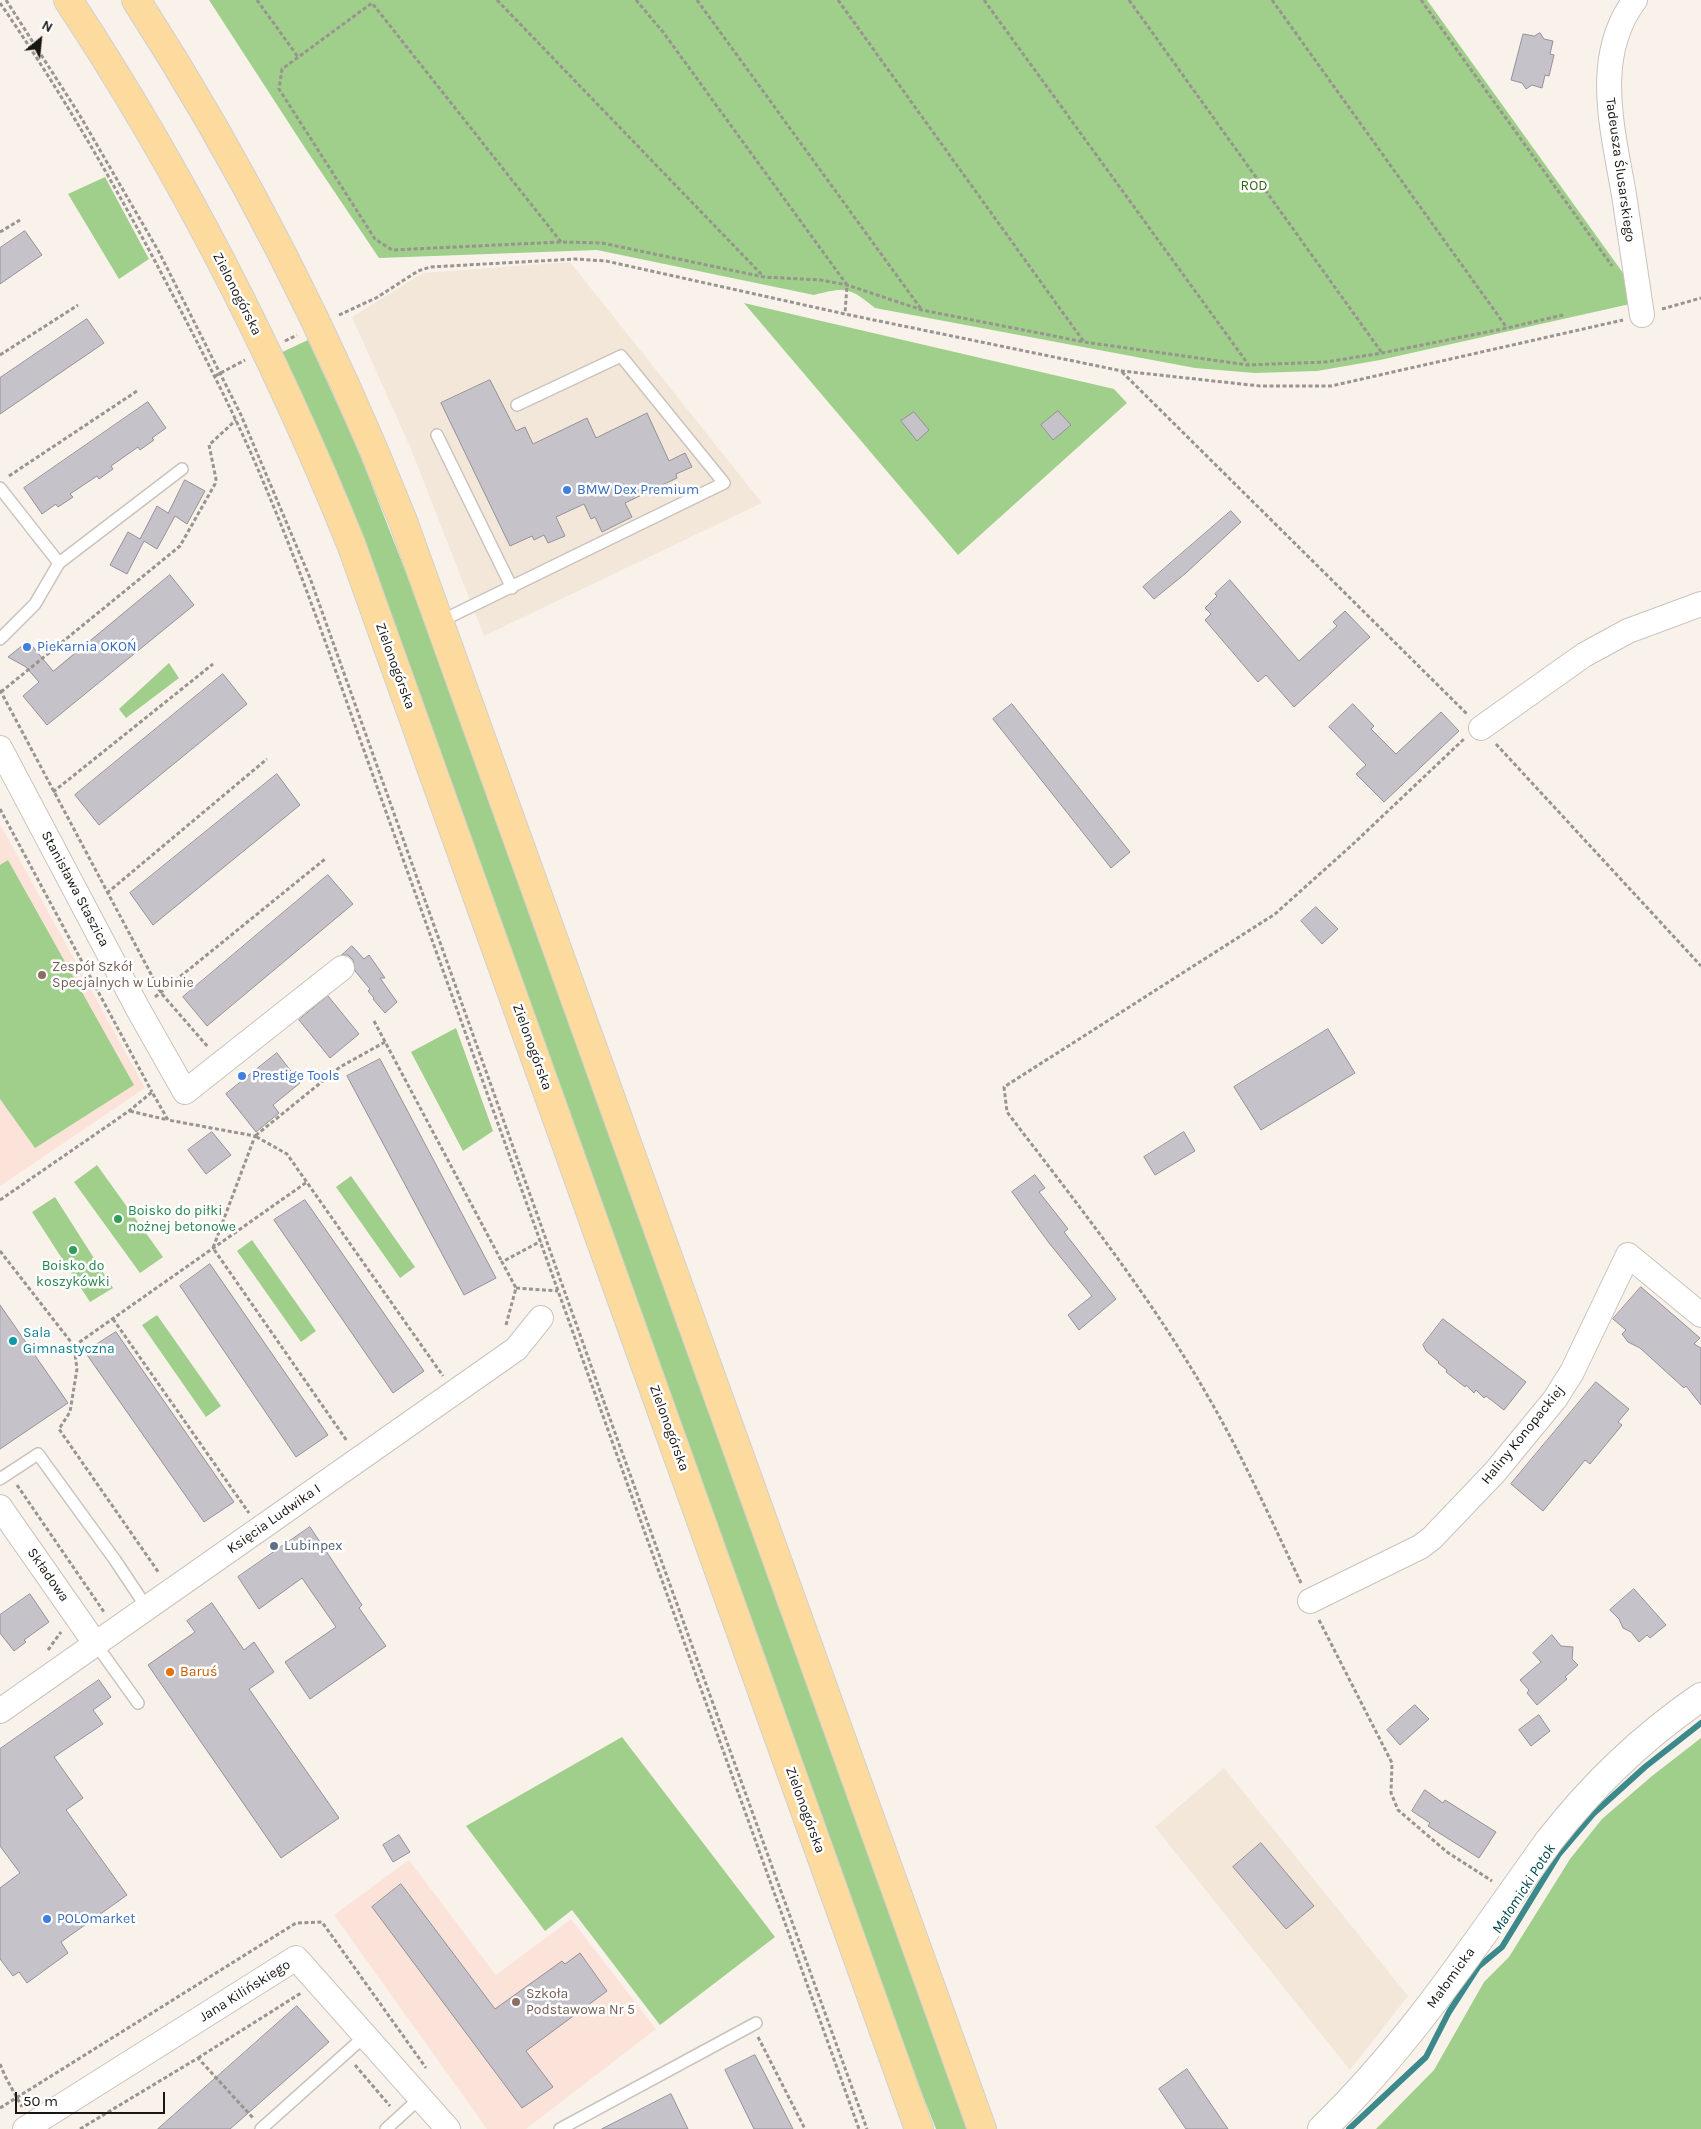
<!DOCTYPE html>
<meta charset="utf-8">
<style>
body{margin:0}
#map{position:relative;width:1701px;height:2129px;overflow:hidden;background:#f8f2eb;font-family:Karla,sans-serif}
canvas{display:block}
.north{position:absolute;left:15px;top:15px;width:50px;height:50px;-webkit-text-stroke:4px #fff;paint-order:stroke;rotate:28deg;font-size:14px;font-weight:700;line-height:20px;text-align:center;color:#191714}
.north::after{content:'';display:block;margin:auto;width:18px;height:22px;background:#191714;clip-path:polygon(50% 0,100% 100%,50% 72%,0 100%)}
.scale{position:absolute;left:15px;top:2092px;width:150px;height:22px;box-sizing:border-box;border:2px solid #191714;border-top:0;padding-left:6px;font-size:15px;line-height:18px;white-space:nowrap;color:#191714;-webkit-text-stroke:4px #fff;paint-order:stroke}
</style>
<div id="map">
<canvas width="1701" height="2129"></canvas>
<div class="north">N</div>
<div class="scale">50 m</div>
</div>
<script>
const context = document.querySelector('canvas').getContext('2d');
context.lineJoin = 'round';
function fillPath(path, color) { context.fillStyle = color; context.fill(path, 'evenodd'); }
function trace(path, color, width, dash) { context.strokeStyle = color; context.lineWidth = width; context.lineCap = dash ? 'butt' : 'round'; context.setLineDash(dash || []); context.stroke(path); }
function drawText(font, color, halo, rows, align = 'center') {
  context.font = font + ' Karla,sans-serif'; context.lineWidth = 5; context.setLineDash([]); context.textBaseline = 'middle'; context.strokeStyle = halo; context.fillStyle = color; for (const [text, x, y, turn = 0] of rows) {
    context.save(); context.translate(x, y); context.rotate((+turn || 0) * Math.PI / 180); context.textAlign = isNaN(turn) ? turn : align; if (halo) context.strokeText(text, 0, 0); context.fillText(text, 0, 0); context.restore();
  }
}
const built = new Path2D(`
 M 570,262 L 762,503 L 484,636 L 411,449 L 352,317 L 423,273 Z
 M 1224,1768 L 1408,1996 L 1350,2070 L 1155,1827 Z`);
const education = new Path2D(`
 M 0,824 L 145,1088 L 0,1186 Z
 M 409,1860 L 496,1975 L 571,1919 L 656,2029 L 526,2129 L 487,2129 L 334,1915 Z`);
const green = new Path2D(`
 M 209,0 L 1427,0 L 1623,273 L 1630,304 L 1380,360 L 1317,371 L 1255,373 L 1195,368 L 875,308 C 849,287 846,287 814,295 L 597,250 L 379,258 L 305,148 Z
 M 105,177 L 149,259 L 119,279 L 68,194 Z
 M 744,303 L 1114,389 L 1127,403 L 958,555 Z
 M 308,340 L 357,447 L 412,588 L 969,2129 L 936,2129 L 860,1937 L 278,354 Z
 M 169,663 L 179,678 L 126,718 L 119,709 Z
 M 8,860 L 134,1085 L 35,1148 L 0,1099 L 0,865 Z
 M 456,1028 L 493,1131 L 463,1151 L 411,1052 Z
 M 97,1165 L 163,1257 L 140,1273 L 74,1182 Z
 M 351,1176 L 415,1267 L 400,1278 L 336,1187 Z
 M 55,1197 L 113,1288 L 90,1302 L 32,1212 Z
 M 252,1240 L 316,1331 L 301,1342 L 237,1251 Z
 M 157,1315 L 221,1406 L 206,1417 L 142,1325 Z
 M 622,1737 L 775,1937 L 660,2025 L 572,1910 L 545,1931 L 466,1826 Z
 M 1701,1738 L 1701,2129 L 1376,2129 L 1434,2070 L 1484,1982 L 1509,1957 L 1570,1859 L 1602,1819 L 1652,1776 Z`);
const stream = new Path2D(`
 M 1349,2129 L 1426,2057 L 1449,2012 L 1478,1967 L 1502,1947 L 1559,1854 L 1593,1814 L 1645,1767 L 1701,1723`);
const building = new Path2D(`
 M 1540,33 L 1544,39 L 1553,41 L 1550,54 L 1554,55 L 1549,76 L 1545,75 L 1542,88 L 1532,85 L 1526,89 L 1522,83 L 1511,80 L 1523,34 L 1534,36 Z
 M 25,231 L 42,255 L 0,284 L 0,248 Z
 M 87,319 L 104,343 L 0,414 L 0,378 Z
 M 490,380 L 516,431 L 525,427 L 533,444 L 587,418 L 596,438 L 647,413 L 669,461 L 685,453 L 692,467 L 676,474 L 677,478 L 625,503 L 632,517 L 602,532 L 595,517 L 591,519 L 584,504 L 556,517 L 565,536 L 548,543 L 544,535 L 534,540 L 532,536 L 510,546 L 441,403 Z
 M 148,402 L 166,428 L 152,438 L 154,440 L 140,450 L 138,447 L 111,466 L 113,469 L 99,479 L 97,476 L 70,494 L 73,497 L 58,507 L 56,504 L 42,514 L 24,488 Z
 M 1058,411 L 1071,425 L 1053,440 L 1041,425 Z
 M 914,412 L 929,430 L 917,441 L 901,421 Z
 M 185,480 L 205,491 L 187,524 L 175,516 L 157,549 L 144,541 L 127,574 L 110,565 L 128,532 L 140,539 L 157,506 L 168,513 Z
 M 1231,511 L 1241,522 L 1186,573 L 1154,599 L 1143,587 Z
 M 170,575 L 194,605 L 47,725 L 23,696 L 39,682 L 26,667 L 8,657 L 28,641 L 53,671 Z
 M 1230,580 L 1299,661 L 1337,626 L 1333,622 L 1345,611 L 1370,637 L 1294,707 L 1266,675 L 1258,682 L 1205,620 L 1211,614 L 1205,608 L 1217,596 L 1215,594 Z
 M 223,674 L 247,704 L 99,825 L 75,795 Z
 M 1012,704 L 1130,852 L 1111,868 L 993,719 Z
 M 1353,704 L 1374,726 L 1371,729 L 1396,754 L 1441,712 L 1459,731 L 1384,802 L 1356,774 L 1366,765 L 1329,727 Z
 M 277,774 L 300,805 L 153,925 L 130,893 Z
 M 328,875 L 353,904 L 207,1026 L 183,997 Z
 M 1316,907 L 1338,929 L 1322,944 L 1301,921 Z
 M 352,946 L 364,959 L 369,955 L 385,978 L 380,978 L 397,1002 L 385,1013 L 373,999 L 374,998 L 368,991 L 370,989 L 355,971 L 353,960 L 348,955 L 342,955 Z
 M 328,996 L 359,1034 L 330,1058 L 299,1020 Z
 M 1328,1029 L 1355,1073 L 1261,1130 L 1234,1087 Z
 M 277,1053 L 300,1083 L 273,1105 L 279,1113 L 256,1132 L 226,1094 Z
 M 380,1059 L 496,1278 L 464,1295 L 347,1076 Z
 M 212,1132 L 231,1155 L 206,1174 L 188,1150 Z
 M 1184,1132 L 1195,1151 L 1155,1175 L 1144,1157 Z
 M 1035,1175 L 1045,1188 L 1039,1192 L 1068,1229 L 1064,1232 L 1116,1299 L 1079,1330 L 1068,1315 L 1092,1296 L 1049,1243 L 1012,1192 Z
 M 305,1200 L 424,1371 L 393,1393 L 274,1220 Z
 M 210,1264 L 328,1435 L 296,1457 L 180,1286 Z
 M 1641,1287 L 1700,1338 L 1694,1344 L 1701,1348 L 1701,1405 L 1686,1386 L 1684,1388 L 1640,1348 L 1628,1342 L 1622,1334 L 1626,1330 L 1613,1319 Z
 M 0,1305 L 68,1403 L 0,1449 Z
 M 1443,1319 L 1526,1382 L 1504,1410 L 1486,1396 L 1484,1398 L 1476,1390 L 1474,1393 L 1466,1385 L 1465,1387 L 1446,1372 L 1447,1370 L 1438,1363 L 1439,1362 L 1426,1351 L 1423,1345 Z
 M 116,1332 L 234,1502 L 204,1522 L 85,1352 Z
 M 1596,1382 L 1629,1409 L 1618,1422 L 1622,1425 L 1590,1464 L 1585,1460 L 1543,1511 L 1511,1484 Z
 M 310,1527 L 362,1605 L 359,1608 L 386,1646 L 310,1699 L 285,1662 L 336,1627 L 302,1578 L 259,1609 L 238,1577 Z
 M 1634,1589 L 1666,1625 L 1650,1638 L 1647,1635 L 1639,1642 L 1631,1632 L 1623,1628 L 1619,1619 L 1610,1610 Z
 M 30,1594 L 49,1622 L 24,1640 L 26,1642 L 14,1651 L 0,1633 L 0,1615 Z
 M 212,1603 L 244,1650 L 254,1642 L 274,1672 L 249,1689 L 339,1818 L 281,1858 L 148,1665 L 195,1632 L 187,1621 Z
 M 1552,1635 L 1561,1646 L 1573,1647 L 1572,1659 L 1578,1665 L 1565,1677 L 1567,1679 L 1537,1705 L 1527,1693 L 1529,1690 L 1520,1680 L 1541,1662 L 1533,1653 Z
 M 99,1680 L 111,1697 L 93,1710 L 103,1724 L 54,1757 L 83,1798 L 66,1810 L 127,1895 L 61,1942 L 68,1953 L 27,1983 L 19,1972 L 13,1976 L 0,1959 L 0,1888 L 20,1873 L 0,1846 L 0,1749 Z
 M 1415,1705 L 1429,1719 L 1400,1745 L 1387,1730 Z
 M 1539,1715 L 1550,1731 L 1531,1746 L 1519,1730 Z
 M 1425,1790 L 1443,1803 L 1445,1800 L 1496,1832 L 1479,1858 L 1428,1826 L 1430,1823 L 1412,1811 Z
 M 399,1835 L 410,1852 L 393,1862 L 383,1845 Z
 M 1261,1843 L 1314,1906 L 1286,1929 L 1233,1867 Z
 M 401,1884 L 495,2009 L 562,1961 L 565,1964 L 580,1953 L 607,1991 L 526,2051 L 553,2087 L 522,2108 L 372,1907 Z
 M 297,2006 L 329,2042 L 230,2129 L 158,2129 Z
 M 755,2055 L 767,2078 L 793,2129 L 754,2129 L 725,2070 Z
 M 1187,2069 L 1206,2097 L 1228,2129 L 1186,2129 L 1159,2089 Z
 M 671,2094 L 688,2129 L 602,2129 Z`);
const path = new Path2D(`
 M 6,0 L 79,114 L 159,252 L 241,415 L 310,578 L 614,1430 L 867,2129
 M 257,0 L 298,57
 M 497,0 L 764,277
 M 636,0 L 663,32 L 847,285 L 845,314
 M 697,0 L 921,309
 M 838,0 L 1084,342
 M 984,0 L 1248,364
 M 1129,0 L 1382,353
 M 1272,0 L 1507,328
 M 1421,0 L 1612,266
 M 0,3 C 67,100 126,204 180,309 C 210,367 240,425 265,486 C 299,566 328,649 357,731 L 859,2129
 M 0,232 L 20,220
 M 561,242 L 372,3 L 282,69 L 279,89 L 375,239 L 392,250 L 561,242 L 602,243 L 764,277 L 821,280 L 847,285 L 922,310 L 1084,342 L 1248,365 L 1326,362 L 1382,353 L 1507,328 L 1563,315
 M 1662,309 L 1701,298
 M 339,315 L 376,298 L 418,271 L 430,267 L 575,259 L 606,261 L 845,314 L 1122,371 L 1260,386 L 1331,386 L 1623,320
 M 285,341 L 297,335
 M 0,355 L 78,305
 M 1122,372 L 1467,714
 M 215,376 L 245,360
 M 9,476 L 137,391
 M 0,690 L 161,993 L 208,1047
 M 1,692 L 180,546 L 215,484 L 216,479 L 209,445 L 236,420
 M 1496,744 L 1701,966
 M 53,792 L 213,664
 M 0,809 L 152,1092
 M 107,893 L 267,759
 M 155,997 L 325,859
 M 374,1021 L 502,1262
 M 385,1042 L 340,1067 L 255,1136 L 287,1154 L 443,1376
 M 130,1111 L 168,1120
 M 0,1200 L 129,1111 L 152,1092 L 168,1120 L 255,1136 L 213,1248 L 347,1441
 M 0,1251 L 74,1346 L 77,1369 L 70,1412 L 59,1429 L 159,1573
 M 516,1288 L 558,1291
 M 113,1319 L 249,1513
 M 506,1325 L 516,1288 L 502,1262 L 541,1241
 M 74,1346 L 307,1182
 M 17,1485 L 104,1612
 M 1301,1583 C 1272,1522 1244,1459 1210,1400 C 1152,1298 1078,1205 1007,1112 L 1004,1087 L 1275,914 L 1352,845 L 1464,739
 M 1319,1620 L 1392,1763 L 1391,1793 L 1398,1810 L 1447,1852 L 1492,1881
 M 48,1650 L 61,1632
 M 758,2037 L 805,2129
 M 198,2058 L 301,1993
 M 0,2064 L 5,2076 L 22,2107
 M 355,2065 L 390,2106
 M 0,2108 L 296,1923 L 322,1922 L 426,2068
 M 80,2129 L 198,2058 L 253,2118`);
const service = new Path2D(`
 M 437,435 L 512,588
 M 0,488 L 59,563 L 182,469
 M 441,621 L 724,483 L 621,356 L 517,405
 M 0,639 L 35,604 L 59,563
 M 0,1479 L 38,1454 L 115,1560 L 147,1608
 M 95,1643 L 138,1703
 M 261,2129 L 365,2036
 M 386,2129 L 420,2098
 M 560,2129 L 756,2023`);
const minor = new Path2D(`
 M 1635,0 C 1592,57 1613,130 1624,195 C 1630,235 1636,275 1642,315
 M 1481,728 L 1584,655 L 1628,631 L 1701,604
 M 0,748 L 138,1009 L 185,1092 L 342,968
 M 0,1507 L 95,1643
 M 1310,1601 L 1420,1547 L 1432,1538 L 1495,1472 L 1555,1399 L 1572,1372 L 1628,1255 L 1701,1315
 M 0,1711 L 516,1349 L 541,1318
 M 25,2129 L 296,1958 L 448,2129`);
const tertiary = new Path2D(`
 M 1322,2129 C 1411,2043 1477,1941 1549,1841 C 1591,1787 1644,1736 1701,1697`);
const primary = new Path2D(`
 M 68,0 C 181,171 274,354 351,544 L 919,2129
 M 136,0 C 242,164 331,340 403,521 L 982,2129`);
const markers = [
 [567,490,5,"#3f7fe0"],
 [27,647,5,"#3f7fe0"],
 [42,975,5,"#8d6e63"],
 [242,1076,5,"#3f7fe0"],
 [118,1219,5,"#2e9e5b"],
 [73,1250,5,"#2e9e5b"],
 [13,1341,5,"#0f9aa8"],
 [274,1546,5,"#5c6f8a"],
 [170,1672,5,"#e8710a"],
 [47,1919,5,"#3f7fe0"],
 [516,2002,5,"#8d6e63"]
];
const streetNames = [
 ["Tadeusza Ślusarskiego",1620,170,82],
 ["Zielonogórska",237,294,63],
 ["Zielonogórska",395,666,70],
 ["Stanisława Staszica",75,889,62],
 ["Zielonogórska",532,1047,70],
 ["Zielonogórska",669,1428,70],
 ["Haliny Konopackiej",1523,1435,-51],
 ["Księcia Ludwika I",274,1519,-35],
 ["Składowa",48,1575,55],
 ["Zielonogórska",805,1810,70],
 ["Małomicka",1451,1978,-54],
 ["Jana Kilińskiego",245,1991,-32]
];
const parkNames = [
 ["ROD",1254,186]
];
const shopNames = [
 ["BMW Dex Premium",577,490],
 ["Piekarnia OKOŃ",37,647],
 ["Prestige Tools",252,1076],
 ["POLOmarket",57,1919]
];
const educationNames = [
 ["Zespół Szkół",52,967],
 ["Specjalnych w Lubinie",52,983],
 ["Szkoła",526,1994],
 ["Podstawowa Nr 5",526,2010]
];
const leisureNames = [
 ["Boisko do piłki",128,1211],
 ["nożnej betonowe",128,1227],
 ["Boisko do",73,1266,"center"],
 ["koszykówki",73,1282,"center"]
];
const cultureNames = [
 ["Sala",23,1333],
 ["Gimnastyczna",23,1349]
];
const serviceNames = [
 ["Lubinpex",284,1546]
];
const foodNames = [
 ["Baruś",180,1672]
];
const waterNames = [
 ["Małomicki Potok",1524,1889,-57]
];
fillPath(built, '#f3e7da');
fillPath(education, '#fce3da');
fillPath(green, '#9fcf8a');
trace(stream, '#3b898b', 6);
fillPath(building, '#c6c2ca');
trace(building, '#949198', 1);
trace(service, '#cac3bd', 14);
trace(minor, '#cac3bd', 26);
trace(tertiary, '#cac3bd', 30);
trace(primary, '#d1d1d0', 30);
trace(path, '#98948e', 3, [4, 2.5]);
trace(service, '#fff', 11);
trace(minor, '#fff', 24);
trace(tertiary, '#fff', 28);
trace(primary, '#fdda9e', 28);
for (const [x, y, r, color] of markers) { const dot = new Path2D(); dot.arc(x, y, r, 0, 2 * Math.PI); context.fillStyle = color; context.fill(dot); trace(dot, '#fff', 2); }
drawText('14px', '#191714', '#fff', streetNames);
drawText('14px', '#326714', '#fff', parkNames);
drawText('14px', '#366cbe', '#fff', shopNames, 'left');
drawText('14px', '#785e54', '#fff', educationNames, 'left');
drawText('14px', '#27864d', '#fff', leisureNames, 'left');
drawText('14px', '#0d838f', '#fff', cultureNames, 'left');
drawText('14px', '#4e5e75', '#fff', serviceNames, 'left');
drawText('14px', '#c56008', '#fff', foodNames, 'left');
drawText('italic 15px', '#00474a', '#fff', waterNames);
</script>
